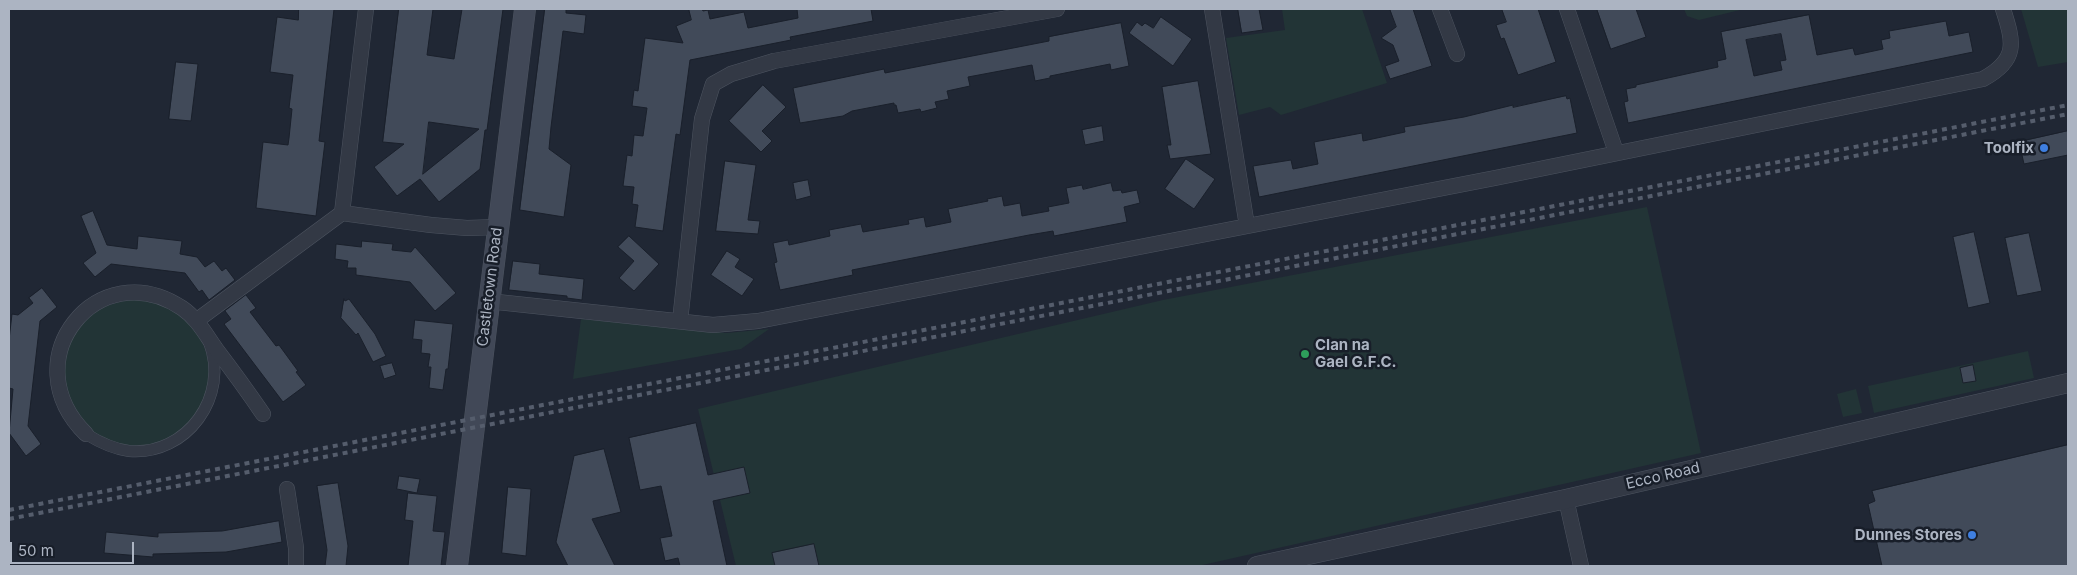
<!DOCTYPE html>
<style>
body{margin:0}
#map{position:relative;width:2077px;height:575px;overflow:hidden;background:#202734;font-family:Inter,sans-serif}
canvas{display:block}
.frame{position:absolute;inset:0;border:10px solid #acb4c2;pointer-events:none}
.scale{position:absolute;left:10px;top:542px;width:124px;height:22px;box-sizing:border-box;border:2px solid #acb4c2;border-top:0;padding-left:6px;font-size:15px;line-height:18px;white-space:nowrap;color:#acb4c2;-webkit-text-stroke:4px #181e29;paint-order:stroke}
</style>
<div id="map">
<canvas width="2077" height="575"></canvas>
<div class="frame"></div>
<div class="scale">50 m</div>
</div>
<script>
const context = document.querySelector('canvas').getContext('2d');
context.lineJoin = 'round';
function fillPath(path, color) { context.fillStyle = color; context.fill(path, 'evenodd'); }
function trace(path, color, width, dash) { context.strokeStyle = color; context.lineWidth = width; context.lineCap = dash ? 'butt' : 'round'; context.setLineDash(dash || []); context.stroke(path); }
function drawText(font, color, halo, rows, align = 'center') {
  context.font = font + ' Inter,sans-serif'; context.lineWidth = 5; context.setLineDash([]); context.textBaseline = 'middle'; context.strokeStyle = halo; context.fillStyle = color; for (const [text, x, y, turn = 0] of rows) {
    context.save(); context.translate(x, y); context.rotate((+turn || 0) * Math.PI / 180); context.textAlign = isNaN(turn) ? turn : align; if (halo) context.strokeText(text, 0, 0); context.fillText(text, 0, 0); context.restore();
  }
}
const green = new Path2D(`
 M 1282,9 L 1362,9 L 1387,83 L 1281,115 L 1270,107 L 1239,115 L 1226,38 L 1285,30 Z
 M 1684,9 L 1744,9 L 1699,20 L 1687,16 Z
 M 2021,9 L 2068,9 L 2068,62 L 2038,67 Z
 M 1647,207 L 1701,453 L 1198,566 L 736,566 L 698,409 L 1163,300 Z
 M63 373a73 73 0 1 1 146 0a73 73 0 1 1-146 0Z
 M 581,319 L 727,333 L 769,329 L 741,349 L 573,379 Z
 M 2028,351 L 2034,378 L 1874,413 L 1868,386 Z
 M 1856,389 L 1862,413 L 1843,417 L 1837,394 Z`);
const building = new Path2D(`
 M 299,9 L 334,9 L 319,141 L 325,142 L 316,216 L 256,208 L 263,142 L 288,145 L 289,138 L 292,109 L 289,108 L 293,75 L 270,72 L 277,17 L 298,20 Z
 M 399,9 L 433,9 L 427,55 L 454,59 L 462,9 L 503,9 L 487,130 L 485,130 L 480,169 L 439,202 L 420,179 L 397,196 L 374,167 L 404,144 L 383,142 ZM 429,122 L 479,129 L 423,174 Z
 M 545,9 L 566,9 L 566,13 L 586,15 L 584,34 L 563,31 L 551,127 L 549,149 L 571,165 L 564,217 L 520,210 Z
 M 689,9 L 702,9 L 703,11 L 708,10 L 710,19 L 744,12 L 748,28 L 798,18 L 797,9 L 871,9 L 873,21 L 790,37 L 791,40 L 690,60 L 680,135 L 676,134 L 663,231 L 635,227 L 638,205 L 632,204 L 634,187 L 623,186 L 627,155 L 632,156 L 634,135 L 643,136 L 647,108 L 632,106 L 634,90 L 638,91 L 645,38 L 683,43 L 676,26 L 691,20 Z
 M 1238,9 L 1259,9 L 1263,30 L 1242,33 Z
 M 1390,9 L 1413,9 L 1432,66 L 1390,79 L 1385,66 L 1399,61 L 1393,45 L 1381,38 L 1396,27 Z
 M 1502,9 L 1538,9 L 1556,62 L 1518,75 L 1504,38 L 1501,39 L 1496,25 L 1506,22 Z
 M 1597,9 L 1636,9 L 1646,37 L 1611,49 Z
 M 1809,15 L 1817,55 L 1853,48 L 1855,55 L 1883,49 L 1881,40 L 1890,38 L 1889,31 L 1946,21 L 1949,36 L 1969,32 L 1973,52 L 1628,123 L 1624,102 L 1628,101 L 1626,89 L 1636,87 L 1636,85 L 1718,67 L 1717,61 L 1726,59 L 1721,32 ZM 1781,34 L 1786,60 L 1780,61 L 1782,70 L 1754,76 L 1746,40 Z
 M 1161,17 L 1192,39 L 1173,66 L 1129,33 L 1137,22 L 1142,26 L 1145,23 L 1153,28 Z
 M 1121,23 L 1129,66 L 1111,70 L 1110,64 L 1050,76 L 1050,78 L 1035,81 L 1032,65 L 968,77 L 970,86 L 947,91 L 949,99 L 935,102 L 937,108 L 921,112 L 920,109 L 898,113 L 896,105 L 894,105 L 894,103 L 852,111 L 843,116 L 800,123 L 793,88 L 884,69 L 885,73 L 1049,41 L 1049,37 Z
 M 176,62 L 198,64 L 191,121 L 169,119 Z
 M 1198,81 L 1211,154 L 1170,159 L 1167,145 L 1171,145 L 1162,87 Z
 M 763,85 L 786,107 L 762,131 L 772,141 L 761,152 L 729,121 Z
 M 1566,96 L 1567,99 L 1570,98 L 1577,133 L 1259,197 L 1253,166 L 1291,160 L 1293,169 L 1318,164 L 1314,142 L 1362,133 L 1363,141 L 1405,132 L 1404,127 L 1464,117 L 1513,105 L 1513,107 Z
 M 1102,126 L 1104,141 L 1085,145 L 1082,130 Z
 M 2068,131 L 2068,155 L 2024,164 L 2019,142 Z
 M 1186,159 L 1215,179 L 1194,209 L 1165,189 Z
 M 725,161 L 756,165 L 748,220 L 760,221 L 758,234 L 716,231 Z
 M 808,180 L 811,196 L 796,200 L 793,183 Z
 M 1111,183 L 1113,191 L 1121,190 L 1122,193 L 1137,190 L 1140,203 L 1124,207 L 1127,222 L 1054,236 L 1053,231 L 1029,235 L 852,270 L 853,275 L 780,290 L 774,263 L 777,262 L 773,243 L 788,240 L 789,245 L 830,236 L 829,230 L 861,224 L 863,232 L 909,224 L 908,220 L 924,217 L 926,227 L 951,222 L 948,209 L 988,201 L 987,199 L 1002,196 L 1004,206 L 1020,203 L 1022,216 L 1049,211 L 1048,207 L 1069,203 L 1066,188 L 1082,185 L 1083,189 Z
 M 93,211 L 107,245 L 137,249 L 138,236 L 182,241 L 180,254 L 197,257 L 205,267 L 214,261 L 222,271 L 226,268 L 235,280 L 209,300 L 202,290 L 199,292 L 185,273 L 111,264 L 95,277 L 83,263 L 96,253 L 81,216 Z
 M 1974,232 L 1990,303 L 1968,308 L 1953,237 Z
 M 2029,233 L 2042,291 L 2017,296 L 2005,238 Z
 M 629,236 L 659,264 L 634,291 L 619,278 L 634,261 L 618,247 Z
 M 362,241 L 393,244 L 392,250 L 411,252 L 415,247 L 456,293 L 435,311 L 410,282 L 356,275 L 356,268 L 347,268 L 348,261 L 335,259 L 336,244 L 361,247 Z
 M 727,251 L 740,259 L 735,267 L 754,279 L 742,296 L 711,275 Z
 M 513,261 L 540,264 L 539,274 L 584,279 L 582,300 L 567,298 L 567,296 L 509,290 Z
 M 42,288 L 57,307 L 40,321 L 28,426 L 41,444 L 26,456 L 9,433 L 13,389 L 9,388 L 9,340 L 12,314 L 18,315 L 33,303 L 29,298 Z
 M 246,295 L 256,308 L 250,312 L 276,346 L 279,345 L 298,371 L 296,372 L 306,385 L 283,402 L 224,324 L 231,319 L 225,311 Z
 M 344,299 L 345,301 L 349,299 L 375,334 L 386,356 L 373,362 L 358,333 L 356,335 L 341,318 Z
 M 415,320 L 453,324 L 448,369 L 446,369 L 443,390 L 429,388 L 431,367 L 428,367 L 430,354 L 421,353 L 422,340 L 413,339 Z
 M 392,363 L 396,375 L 384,379 L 380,366 Z
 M 1973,365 L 1976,381 L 1963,383 L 1960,368 Z
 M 696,423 L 708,475 L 744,467 L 750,493 L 713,501 L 727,566 L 680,566 L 678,558 L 665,561 L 660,538 L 672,536 L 661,486 L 640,490 L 629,438 Z
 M 2068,445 L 2068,566 L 1882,566 L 1868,504 L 1875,501 L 1872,491 Z
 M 604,449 L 621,512 L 592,519 L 615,566 L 568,566 L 556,542 L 574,456 Z
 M 399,476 L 420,479 L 417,493 L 397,489 Z
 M 338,483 L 348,546 L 346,566 L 325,566 L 327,550 L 317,486 Z
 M 508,487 L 531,489 L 526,556 L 502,553 Z
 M 408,493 L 437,496 L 433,531 L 445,532 L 441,566 L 408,566 L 413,521 L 405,520 Z
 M 279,521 L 282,542 L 226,552 L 153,554 L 153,557 L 104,553 L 106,532 L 158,537 L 158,533 L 222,531 Z
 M 814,544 L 819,566 L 775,566 L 772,553 Z`);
const pedestrian = new Path2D(`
 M 86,434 C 99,442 113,449 129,451 C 187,456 230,396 209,342`);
const minor = new Path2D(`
 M 1212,9 L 1247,226
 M 1440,9 L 1457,54
 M 1567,9 L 1616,152
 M 342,213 L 366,9
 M 488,301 L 713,325 L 758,321 L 1495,178 L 1983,79 C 2018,60 2014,43 2003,9
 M 196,321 L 342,213 L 431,225 L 467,228 L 498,227
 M 680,321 L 702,119 L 713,84 L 731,74 L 774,61 L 1057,9
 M 86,434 C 11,360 98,252 182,308 C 197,318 206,335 216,349 C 232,370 248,392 263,414
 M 287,489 L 296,548 L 296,566
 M 1566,499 L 1581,566`);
const tertiary = new Path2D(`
 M 1257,566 L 1566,499 L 2068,383`);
const secondary = new Path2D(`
 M 457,566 L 525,9`);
const rail = new Path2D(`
 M 9,510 L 2068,105
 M 9,519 L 2068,114`);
const markers = [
 [2044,148,5,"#3f7fe0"],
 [1305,354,5,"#2e9e5b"],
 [1972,535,5,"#3f7fe0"]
];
const poiNames = [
 ["Toolfix",2034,148],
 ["Clan na",1315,345,"left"],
 ["Gael G.F.C.",1315,362,"left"],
 ["Dunnes Stores",1962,535]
];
const streetNames = [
 ["Castletown Road",490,287,-83],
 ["Ecco Road",1663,476,-13]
];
fillPath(green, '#223436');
fillPath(building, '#414a59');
trace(building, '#1a202b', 1);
trace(pedestrian, '#4d5460', 12);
trace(minor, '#4d5460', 16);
trace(tertiary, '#4d5460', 20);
trace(secondary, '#4d5460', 22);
trace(pedestrian, '#333945', 11);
trace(minor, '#333945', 15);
trace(tertiary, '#333945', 19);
trace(secondary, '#414857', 21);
trace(rail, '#555d6c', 4, [5, 5]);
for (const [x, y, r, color] of markers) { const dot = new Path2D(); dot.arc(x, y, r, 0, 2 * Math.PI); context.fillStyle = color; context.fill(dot); trace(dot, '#181e29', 2); }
drawText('bold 15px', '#acb4c2', '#181e29', poiNames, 'right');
drawText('15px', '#acb4c2', '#181e29', streetNames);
</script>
